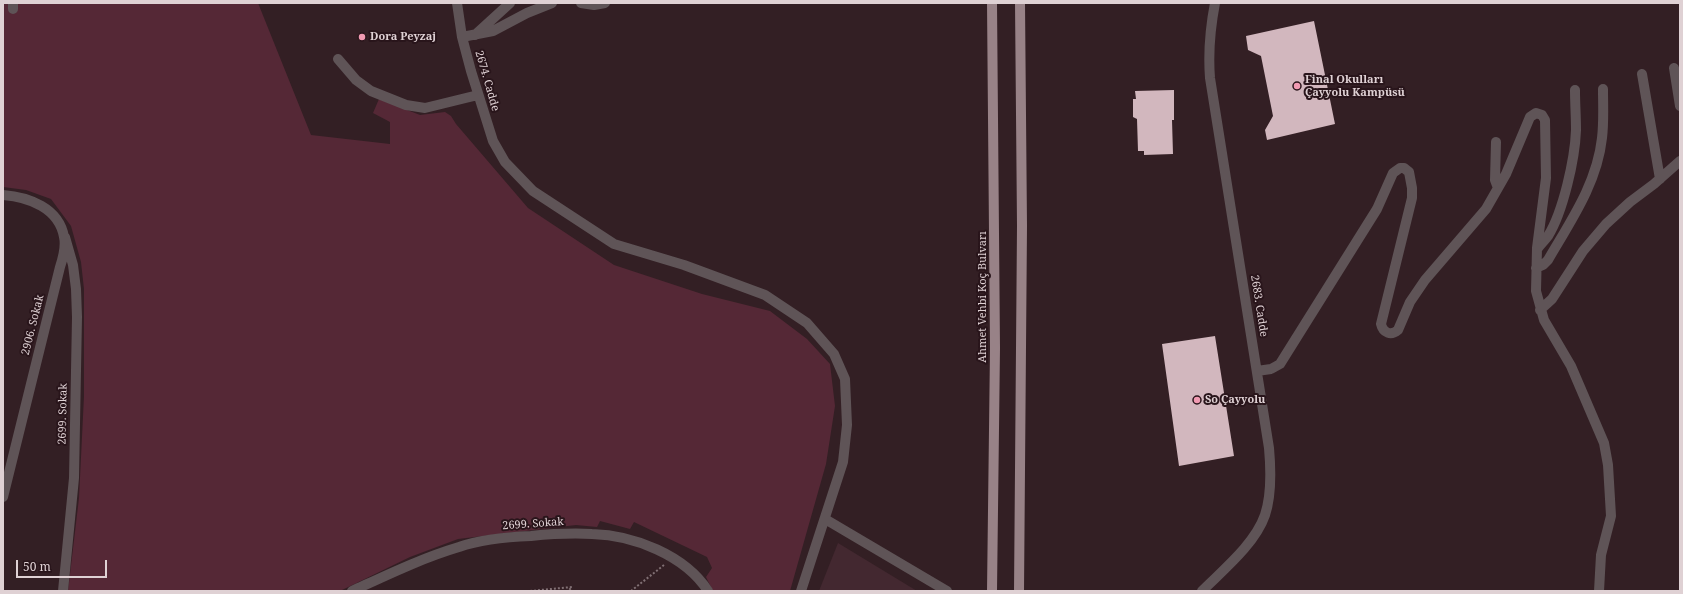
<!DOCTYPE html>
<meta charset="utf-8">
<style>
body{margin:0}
#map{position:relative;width:1683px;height:594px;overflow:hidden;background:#331f24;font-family:"Noto Serif",serif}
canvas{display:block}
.frame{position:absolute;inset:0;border:4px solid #dfd1d4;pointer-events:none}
.scale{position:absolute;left:16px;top:560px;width:91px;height:18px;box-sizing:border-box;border:2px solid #dfd1d4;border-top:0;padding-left:5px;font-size:12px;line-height:14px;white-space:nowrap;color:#dfd1d4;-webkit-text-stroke:3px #29151b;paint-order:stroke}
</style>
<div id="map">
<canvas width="1683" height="594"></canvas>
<div class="frame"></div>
<div class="scale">50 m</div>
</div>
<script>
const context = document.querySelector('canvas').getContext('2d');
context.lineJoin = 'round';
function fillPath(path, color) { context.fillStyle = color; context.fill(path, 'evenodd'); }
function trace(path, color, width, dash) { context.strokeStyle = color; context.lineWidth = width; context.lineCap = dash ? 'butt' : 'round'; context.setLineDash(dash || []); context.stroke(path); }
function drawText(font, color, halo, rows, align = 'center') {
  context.font = font + ' "Noto Serif",serif'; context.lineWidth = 4; context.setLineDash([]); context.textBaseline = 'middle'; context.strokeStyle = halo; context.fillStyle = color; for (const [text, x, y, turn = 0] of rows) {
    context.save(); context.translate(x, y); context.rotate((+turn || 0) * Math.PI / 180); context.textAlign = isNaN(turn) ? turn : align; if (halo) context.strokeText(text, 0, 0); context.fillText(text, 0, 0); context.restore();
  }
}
const built = new Path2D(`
 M 838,543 L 917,591 L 819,591 Z`);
const green = new Path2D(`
 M 3,3 L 258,3 L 311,135 L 390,144 L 390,122 L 373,113 L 379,99 L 420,115 L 445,112 L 451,116 L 456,124 L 528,208 L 614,265 L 702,294 L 770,311 L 807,339 L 830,364 L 835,406 L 826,464 L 790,591 L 713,591 L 706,577 L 712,568 L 707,557 L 634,522 L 630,529 L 600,521 L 597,527 L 576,525 L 458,539 L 410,557 L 340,591 L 68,591 L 79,498 L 84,396 L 84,289 L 81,262 L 71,226 L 51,199 L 26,190 L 3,187 Z`);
const building = new Path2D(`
 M 1314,21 L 1335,124 L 1267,140 L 1265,130 L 1273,116 L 1261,56 L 1248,50 L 1246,36 Z
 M 1174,90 L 1174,120 L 1172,120 L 1173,154 L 1144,155 L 1144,151 L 1138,151 L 1137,119 L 1133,117 L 1133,99 L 1136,99 L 1135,91 Z
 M 1215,336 L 1234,456 L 1179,466 L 1162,344 Z`);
const path = new Path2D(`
 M 530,591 L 572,587 L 568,591
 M 631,591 L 664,565`);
const minor = new Path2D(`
 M 13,3 L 13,9
 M 457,3 L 462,37 L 471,71 L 493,141 L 505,162 L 533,191 L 614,244 L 684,265 L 765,295 L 807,323 L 834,354 L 845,379 L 847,425 L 843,462 L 801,591
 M 581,3 L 594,5 L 605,3
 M 475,35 L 510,3
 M 462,37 L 493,31 L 527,13 L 552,3
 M 338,59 L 356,80 L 371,91 L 406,105 L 425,108 L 478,95
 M 1674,68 L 1680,106
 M 1642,74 L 1660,179
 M 1496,142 L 1495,180 L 1498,188
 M 3,195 C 29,197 59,208 64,237 C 66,246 63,258 60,267 L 3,497
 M 1538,248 C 1541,244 1545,240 1548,236 C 1563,212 1575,159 1576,130 C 1576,117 1575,103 1575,90
 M 1536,268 L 1543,265 L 1548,260 C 1570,222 1597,184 1602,138 C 1604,122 1603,105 1603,89
 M 1540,310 L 1552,299 L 1583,251 L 1606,224 L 1630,202 L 1654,184 L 1680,161
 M 1257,371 L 1271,369 L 1280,364 L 1377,209 L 1393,173 L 1400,168 L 1404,168 L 1409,172 L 1412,188 L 1412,198 L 1381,324 C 1383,333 1391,336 1398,330 L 1410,302 L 1425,280 L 1486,209 L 1506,174 L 1530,117 L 1536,113 L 1542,115 L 1545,120 L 1546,178 L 1537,248 L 1536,291 L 1544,320 L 1571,366 L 1604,443 L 1608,465 L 1611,516 L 1601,555 L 1599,591
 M 825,519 L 947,591
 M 63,591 L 74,478 L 77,317 L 76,289 L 73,265 L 65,237
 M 352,591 C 387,575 422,558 459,547 C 482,539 506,537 531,536 C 551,534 571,533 592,534 C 633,535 685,555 708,591
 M 1202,591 C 1223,570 1255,544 1265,515 C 1272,494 1271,470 1269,448 L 1210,78 C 1208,52 1210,29 1215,3`);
const major = new Path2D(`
 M 992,3 L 995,348 L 992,591
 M 1019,591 L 1022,226 L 1020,3`);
const markers = [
 [362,37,4,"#f19ab2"],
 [1297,86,4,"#f19ab2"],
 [1197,400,4,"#f19ab2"]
];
const poiNames = [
 ["Dora Peyzaj",370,37],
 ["Final Okulları",1305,80],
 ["Çayyolu Kampüsü",1305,93],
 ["So Çayyolu",1205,400]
];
const streetNames = [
 ["2674. Cadde",487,81,74],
 ["Ahmet Vehbi Koç Bulvarı",983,297,-90],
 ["2683. Cadde",1259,306,81],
 ["2906. Sokak",33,325,-76],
 ["2699. Sokak",63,414,-89],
 ["2699. Sokak",533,524,-4]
];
fillPath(built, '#432830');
fillPath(green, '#552836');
fillPath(building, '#d2b7be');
trace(path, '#817074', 2, [2, 2]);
trace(minor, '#5f5457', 10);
trace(major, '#988287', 10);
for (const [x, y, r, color] of markers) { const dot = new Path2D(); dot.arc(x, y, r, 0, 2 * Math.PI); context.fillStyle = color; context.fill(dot); trace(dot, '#29151b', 1.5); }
drawText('bold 11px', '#dfd1d4', '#29151b', poiNames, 'left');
drawText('11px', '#dfd1d4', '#29151b', streetNames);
</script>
